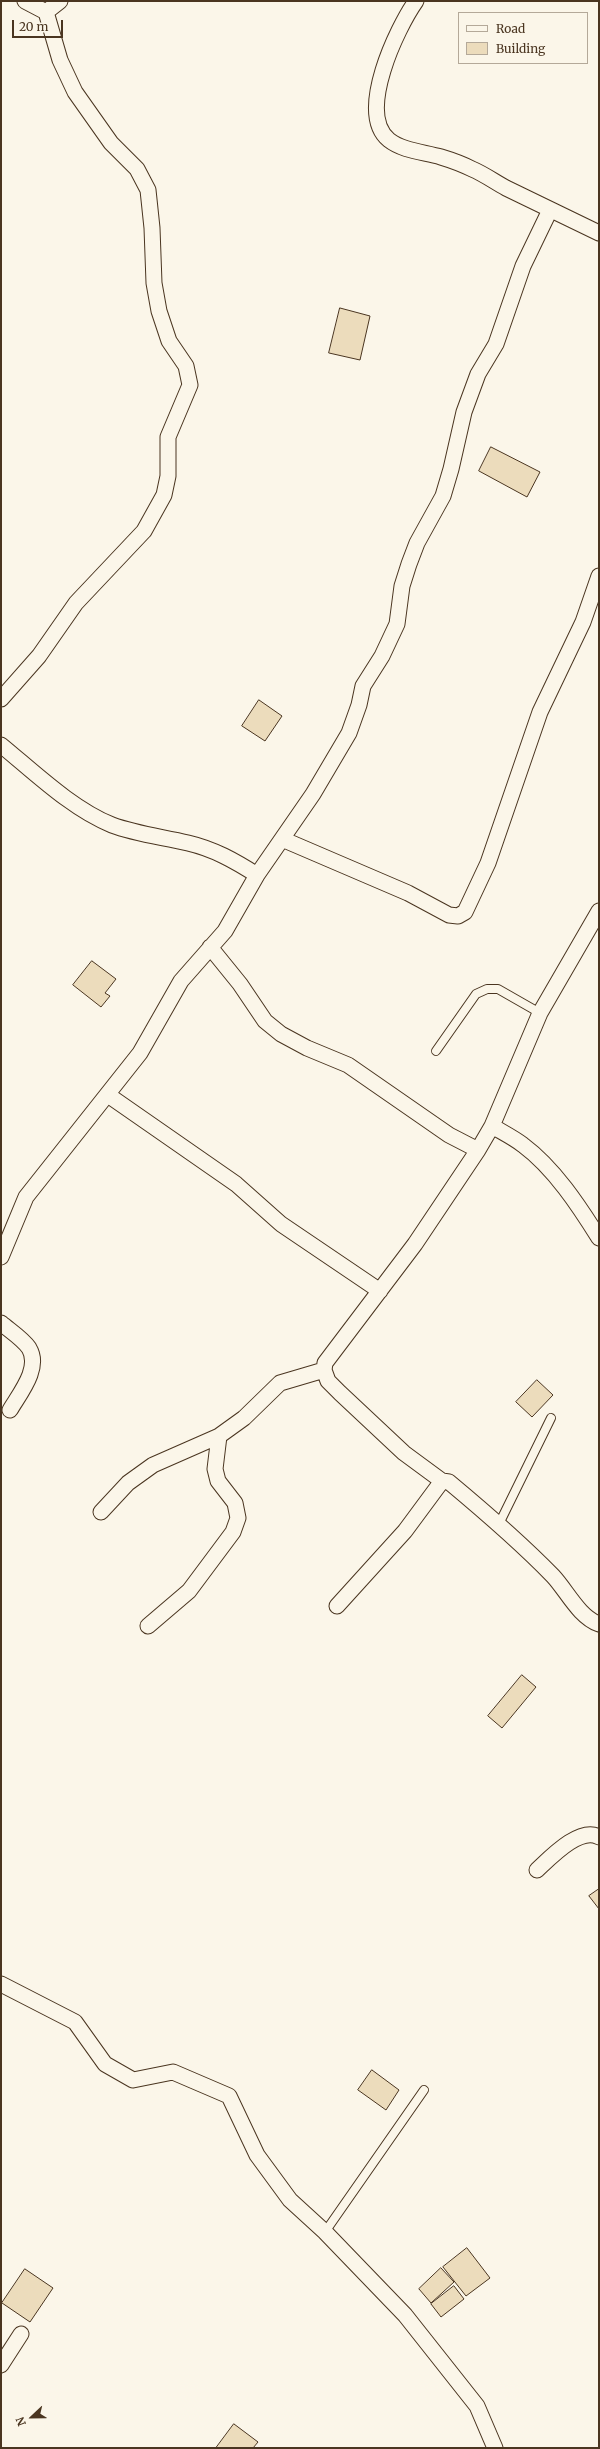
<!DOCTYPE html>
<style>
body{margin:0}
#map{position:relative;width:600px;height:2449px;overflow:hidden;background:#fbf6e9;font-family:Merriweather,serif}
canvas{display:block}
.frame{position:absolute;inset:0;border:2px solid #4a3520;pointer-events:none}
.legend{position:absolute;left:458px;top:12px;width:130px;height:52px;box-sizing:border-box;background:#fbf6e9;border:1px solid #b4a999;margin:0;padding:5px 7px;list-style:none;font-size:12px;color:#4a3520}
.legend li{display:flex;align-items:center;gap:8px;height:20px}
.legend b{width:20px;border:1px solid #b4a999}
.north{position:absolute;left:12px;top:2397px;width:40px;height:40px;-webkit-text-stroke:3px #fbf6e9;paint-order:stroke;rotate:248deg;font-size:11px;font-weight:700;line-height:16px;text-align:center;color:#4a3520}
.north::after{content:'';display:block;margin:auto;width:14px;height:18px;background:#4a3520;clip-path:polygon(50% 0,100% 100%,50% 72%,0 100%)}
.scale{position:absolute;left:12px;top:20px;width:51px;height:18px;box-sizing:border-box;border:2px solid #4a3520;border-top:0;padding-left:5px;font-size:12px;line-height:14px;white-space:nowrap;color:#4a3520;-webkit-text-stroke:3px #fbf6e9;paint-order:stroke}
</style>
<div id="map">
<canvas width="600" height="2449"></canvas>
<div class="frame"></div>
<ul class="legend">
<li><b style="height:5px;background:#fbf6e9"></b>Road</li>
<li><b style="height:11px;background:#ecdcbc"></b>Building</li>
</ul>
<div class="north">N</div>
<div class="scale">20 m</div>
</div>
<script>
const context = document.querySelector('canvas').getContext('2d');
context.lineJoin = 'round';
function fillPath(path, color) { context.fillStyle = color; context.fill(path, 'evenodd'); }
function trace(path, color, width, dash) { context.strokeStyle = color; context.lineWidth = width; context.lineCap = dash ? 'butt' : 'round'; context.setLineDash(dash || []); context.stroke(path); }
const building = new Path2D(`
 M 340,308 L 370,316 L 360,360 L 329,353 Z
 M 491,447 L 540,472 L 527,497 L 479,471 Z
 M 259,700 L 282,716 L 265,741 L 242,726 Z
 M 92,961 L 116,979 L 105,993 L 110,996 L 101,1007 L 73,985 Z
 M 537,1380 L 553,1395 L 532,1417 L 516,1402 Z
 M 522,1675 L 536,1687 L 502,1728 L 488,1716 Z
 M 599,1889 L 599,1909 L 589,1896 Z
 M 372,2070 L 399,2090 L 386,2110 L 358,2090 Z
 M 467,2248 L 490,2278 L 466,2296 L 443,2267 Z
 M 441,2268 L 454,2282 L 431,2303 L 419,2289 Z
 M 25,2269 L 53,2288 L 30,2322 L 2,2303 Z
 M 454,2286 L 464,2299 L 441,2317 L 431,2304 Z
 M 234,2424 L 258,2442 L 253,2448 L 216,2448 Z`);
const lane = new Path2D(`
 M 436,1051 L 476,994 L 487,989 L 498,989 L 540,1013
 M 499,1524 L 551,1418
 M 325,2232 L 424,2090`);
const street = new Path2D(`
 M 416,1 C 397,28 356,113 389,140 C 403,151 424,152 441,157 C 451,160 462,164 472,169 C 484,174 495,182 506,188 C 537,203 568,218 599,233
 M 46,12 L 60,1
 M 1,699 L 39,656 L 76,603 L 144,531 L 164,495 L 168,476 L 168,437 L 190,385 L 186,366 L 169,341 L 159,311 L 154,283 L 152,228 L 148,190 L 137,169 L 111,143 L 75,92 L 60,60 L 46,12 L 25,1
 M 1,745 C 34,772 72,809 112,825 C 136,834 163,837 188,843 C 214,849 235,861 257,875
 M 282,839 L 408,893 L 449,915 L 458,916 L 465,912 L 488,863 L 540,712 L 583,622 L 599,576
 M 210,947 L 240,984 L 265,1021 L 281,1034 L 307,1048 L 348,1065 L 449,1135 L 478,1150
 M 108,1095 L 236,1184 L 281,1224 L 380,1291
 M 492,1126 C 502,1132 514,1138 523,1145 C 554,1168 579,1206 599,1238
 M 1,1257 L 26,1197 L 140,1053 L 181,981 L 225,931 L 257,875 L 313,794 L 349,733 L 359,705 L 363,686 L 382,656 L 397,624 L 402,586 L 409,564 L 417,543 L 443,496 L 451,469 L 464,412 L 478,374 L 496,344 L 523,266 L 550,210
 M 1,1323 C 9,1330 23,1339 29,1348 C 41,1368 20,1393 10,1410
 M 442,1481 L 404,1453 L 340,1393 L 328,1381 L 324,1370 L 325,1363 L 415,1244 L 478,1150 L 492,1126 L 540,1013 L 599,911
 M 101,1512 L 128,1483 L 153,1465 L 219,1436 L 244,1418 L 280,1383 L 324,1370
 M 337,1606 L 405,1531 L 442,1481 L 449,1482 C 485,1512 520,1542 553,1576 C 567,1591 579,1617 599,1624
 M 148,1626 L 189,1591 L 233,1532 L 238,1518 L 235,1503 L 218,1481 L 215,1469 L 219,1436
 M 537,1870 C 550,1858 580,1826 599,1837
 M 1,1984 L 75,2022 L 105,2064 L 133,2080 L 173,2072 L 229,2096 L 257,2155 L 290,2200 L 325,2232 L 405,2315 L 477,2406 L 495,2448
 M 1,2365 L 21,2334`);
fillPath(building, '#ecdcbc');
trace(building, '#4a3520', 1);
trace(lane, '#4a3520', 10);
trace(street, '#4a3520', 17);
trace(lane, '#fbf6e9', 8);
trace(street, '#fbf6e9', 15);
</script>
